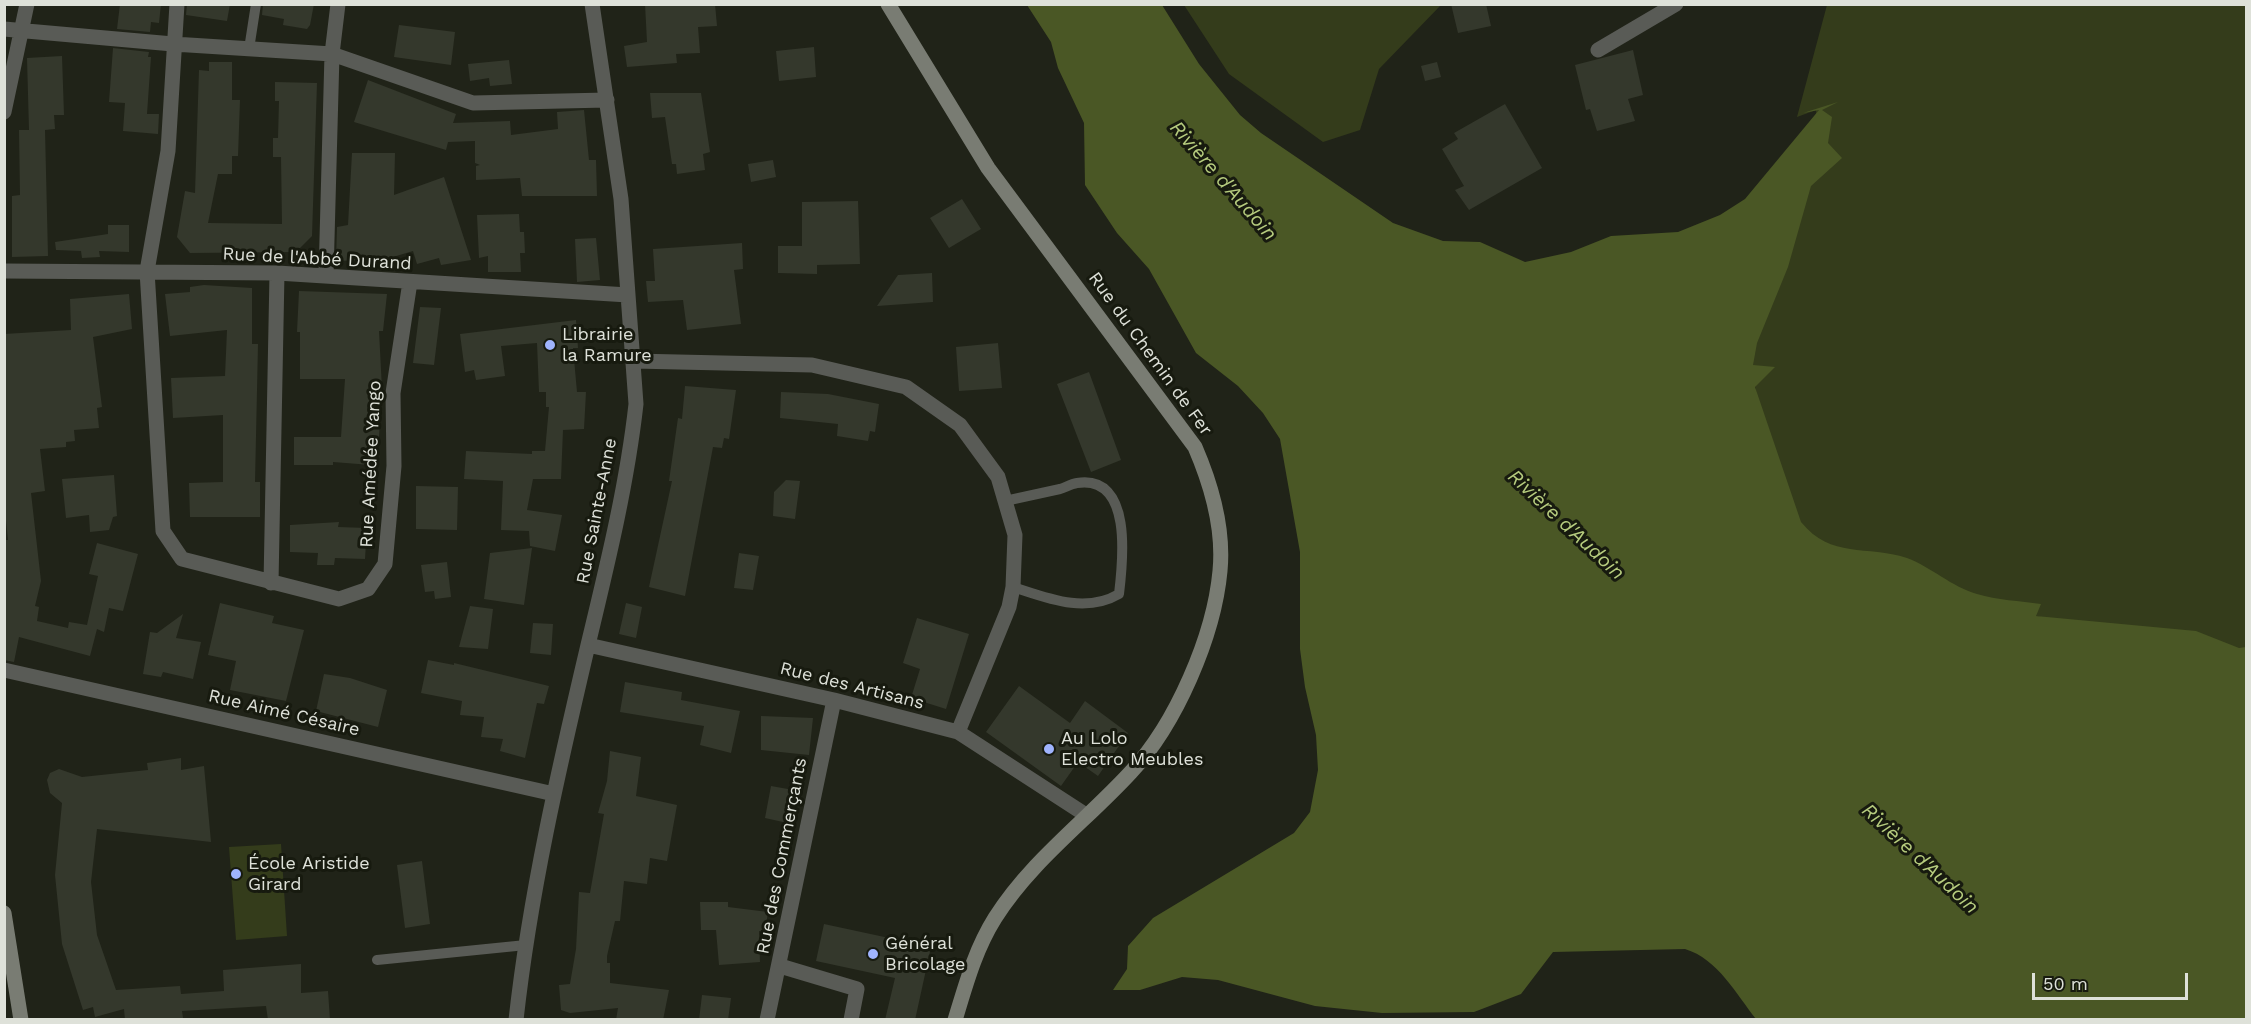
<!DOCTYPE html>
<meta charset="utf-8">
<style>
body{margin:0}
#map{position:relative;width:2251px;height:1024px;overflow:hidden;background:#202318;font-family:"Work Sans",sans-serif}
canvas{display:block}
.frame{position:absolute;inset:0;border:6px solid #dee1d9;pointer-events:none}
.scale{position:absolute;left:2032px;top:973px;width:156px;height:27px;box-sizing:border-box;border:3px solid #dee1d9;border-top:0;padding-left:8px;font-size:18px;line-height:21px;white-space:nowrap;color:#dee1d9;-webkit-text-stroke:4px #171a0f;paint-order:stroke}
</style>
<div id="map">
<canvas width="2251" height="1024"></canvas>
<div class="frame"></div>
<div class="scale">50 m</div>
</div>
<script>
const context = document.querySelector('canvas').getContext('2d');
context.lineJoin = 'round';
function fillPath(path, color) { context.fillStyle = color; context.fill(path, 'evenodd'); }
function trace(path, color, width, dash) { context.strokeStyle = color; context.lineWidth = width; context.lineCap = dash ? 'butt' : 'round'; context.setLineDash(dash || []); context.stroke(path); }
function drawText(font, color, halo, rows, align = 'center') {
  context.font = font + ' "Work Sans",sans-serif'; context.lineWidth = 6; context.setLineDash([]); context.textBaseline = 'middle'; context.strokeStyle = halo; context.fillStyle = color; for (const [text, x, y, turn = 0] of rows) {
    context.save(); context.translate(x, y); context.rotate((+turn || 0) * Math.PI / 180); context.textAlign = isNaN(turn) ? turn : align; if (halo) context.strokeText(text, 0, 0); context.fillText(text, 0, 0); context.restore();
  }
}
const green = new Path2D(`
 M 1184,5 L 1441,5 L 1379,69 L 1360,130 L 1323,142 L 1229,74 Z
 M 1827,5 L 2246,5 L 2246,662 L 2018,612 L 1807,552 L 1774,488 L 1753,375 L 1752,315 L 1819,166 L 1816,110 L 1797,117 Z
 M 281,844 L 287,936 L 236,940 L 229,847 Z`);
const water = new Path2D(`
 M 1027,5 L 1162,5 L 1199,64 L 1240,115 L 1261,133 L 1393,223 L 1443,241 L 1480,242 L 1525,262 L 1571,252 L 1611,236 L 1678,232 L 1720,215 L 1745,199 L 1819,110 L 1803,113 L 1838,102 L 1822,110 L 1832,117 L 1828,143 L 1842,158 L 1811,186 L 1788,267 L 1757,343 L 1753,365 L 1775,367 L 1755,387 L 1801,522 C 1831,559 1867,545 1907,558 C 1931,567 1952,587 1977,594 C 1997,600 2020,601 2041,604 L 2036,616 L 2196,631 L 2239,648 L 2246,647 L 2246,1019 L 1756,1019 C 1736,994 1718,959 1685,949 L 1553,952 L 1521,994 L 1474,1012 L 1382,1013 L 1315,1006 L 1218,980 L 1182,977 L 1140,990 L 1113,990 L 1127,969 L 1128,946 L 1153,918 L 1294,833 L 1310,812 L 1318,770 L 1316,735 L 1305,687 L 1300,649 L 1300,552 L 1280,439 L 1263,413 L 1238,386 L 1196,353 L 1149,269 L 1117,233 L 1085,185 L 1084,123 L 1058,68 L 1051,42 Z`);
const building = new Path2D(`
 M 120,4 L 161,4 L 159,23 L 151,22 L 150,32 L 117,29 Z
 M 187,4 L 230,4 L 227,21 L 186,15 Z
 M 263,4 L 314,4 L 310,25 L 307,29 L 283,25 L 284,19 L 262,15 Z
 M 645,4 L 715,4 L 717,26 L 698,27 L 700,53 L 676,54 L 677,63 L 627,67 L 624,46 L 647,42 Z
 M 1451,4 L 1486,4 L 1491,26 L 1458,33 Z
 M 399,25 L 455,32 L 451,65 L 394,57 Z
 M 814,47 L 816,77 L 779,81 L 776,51 Z
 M 113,48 L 149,52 L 148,57 L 151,57 L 147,114 L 159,114 L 158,134 L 123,131 L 125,103 L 109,102 Z
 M 1633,50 L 1643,95 L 1628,99 L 1635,121 L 1597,131 L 1590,109 L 1586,110 L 1575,65 Z
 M 62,56 L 64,115 L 54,115 L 55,129 L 45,130 L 48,256 L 12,257 L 12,196 L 20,195 L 19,130 L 29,130 L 27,58 Z
 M 509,60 L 512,84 L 490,86 L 489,78 L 470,81 L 468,64 Z
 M 209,62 L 232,62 L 232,100 L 240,100 L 238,156 L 232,156 L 232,174 L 218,174 L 208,223 L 282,224 L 281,157 L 273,157 L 273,138 L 278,138 L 279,101 L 275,101 L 275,82 L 317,83 L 312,236 L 296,252 L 190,253 L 177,237 L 185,191 L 195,193 L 199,70 L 209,71 Z
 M 1437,62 L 1441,77 L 1425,81 L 1421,66 Z
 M 368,80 L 456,114 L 453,123 L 510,121 L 511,135 L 558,129 L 557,112 L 584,110 L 589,160 L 596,160 L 597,196 L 522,196 L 520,178 L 476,180 L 476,166 L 480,165 L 475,163 L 475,141 L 448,142 L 446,150 L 354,122 Z
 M 650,93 L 701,93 L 710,152 L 703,154 L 705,170 L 677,174 L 676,164 L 672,164 L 665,117 L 652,118 Z
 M 1505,104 L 1542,168 L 1469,210 L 1455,190 L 1464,186 L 1442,149 L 1458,139 L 1454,133 Z
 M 352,153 L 395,153 L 394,195 L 444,177 L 471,260 L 441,265 L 439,258 L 417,264 L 413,251 L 363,266 L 361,260 L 336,261 L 337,227 L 348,225 Z
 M 773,160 L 776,177 L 751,182 L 748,164 Z
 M 962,199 L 981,229 L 949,248 L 930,218 Z
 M 858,201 L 860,264 L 817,265 L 817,274 L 778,273 L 778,246 L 802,246 L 802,202 Z
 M 519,214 L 520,232 L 524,232 L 525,253 L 520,253 L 521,272 L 488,272 L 488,256 L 479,258 L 477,215 Z
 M 108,225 L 129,225 L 129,252 L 99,251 L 100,257 L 82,258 L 81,251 L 56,250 L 55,242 L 108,234 Z
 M 596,238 L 600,280 L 577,282 L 575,239 Z
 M 742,243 L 743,269 L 734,270 L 741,324 L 687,330 L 683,300 L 648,302 L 646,281 L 655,281 L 653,249 Z
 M 932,273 L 933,302 L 877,306 L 898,275 Z
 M 204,285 L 252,288 L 252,344 L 258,344 L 255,482 L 260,482 L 260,517 L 190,517 L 189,483 L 223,482 L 223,415 L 173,418 L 171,378 L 225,376 L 227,330 L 170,336 L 165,294 L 190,292 L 190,287 Z
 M 299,291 L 387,294 L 383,331 L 379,331 L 382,389 L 379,437 L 373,436 L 371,465 L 333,462 L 333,465 L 294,465 L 294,437 L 341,437 L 345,379 L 300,379 L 300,332 L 297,332 Z
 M 129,294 L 132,329 L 93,337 L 102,407 L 97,408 L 99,428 L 74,430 L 75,441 L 66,442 L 66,447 L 40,449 L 45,491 L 31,493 L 41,581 L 35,606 L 39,607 L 37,621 L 68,628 L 69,622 L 87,625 L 98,576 L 89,574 L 97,543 L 138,554 L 123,611 L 109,608 L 104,632 L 97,629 L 90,656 L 19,637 L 14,662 L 4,660 L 4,540 L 8,540 L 4,502 L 4,334 L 71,330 L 70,299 Z
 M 420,307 L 441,308 L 434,365 L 413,363 Z
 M 576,320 L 578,348 L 573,348 L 577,392 L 586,392 L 584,429 L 563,430 L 561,479 L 533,479 L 527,510 L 562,515 L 555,551 L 530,546 L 529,531 L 501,530 L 503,481 L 464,479 L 466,451 L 532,454 L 532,451 L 545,451 L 549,407 L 546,407 L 546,392 L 539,392 L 537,343 L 501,346 L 505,376 L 476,380 L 474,370 L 465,372 L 460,334 Z
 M 998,343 L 1002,388 L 959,391 L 956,347 Z
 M 1089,372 L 1121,460 L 1091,472 L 1057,384 Z
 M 685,386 L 736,390 L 729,439 L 724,438 L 722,448 L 713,447 L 685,596 L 649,587 L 672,481 L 669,481 L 678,418 L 682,419 Z
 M 781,392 L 828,394 L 879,404 L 875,432 L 870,431 L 868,441 L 837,436 L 838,424 L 780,418 Z
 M 114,475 L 117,516 L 113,517 L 109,530 L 90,532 L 89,515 L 66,518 L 62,479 Z
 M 786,480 L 800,481 L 795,519 L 773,516 L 774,492 Z
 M 416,486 L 458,487 L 457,530 L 416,529 Z
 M 339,522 L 338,527 L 367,528 L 365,559 L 335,558 L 334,565 L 317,565 L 318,553 L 290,552 L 290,525 Z
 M 532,548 L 524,605 L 484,599 L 490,553 Z
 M 739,553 L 759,556 L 753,590 L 734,588 Z
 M 447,562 L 451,597 L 435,599 L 434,591 L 425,592 L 421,565 Z
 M 220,603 L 274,616 L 272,623 L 304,630 L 286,701 L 230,690 L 236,661 L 208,655 Z
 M 626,603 L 642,607 L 636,638 L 619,634 Z
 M 470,606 L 493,609 L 488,649 L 459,647 Z
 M 183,614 L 176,638 L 201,642 L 193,679 L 163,672 L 161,677 L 143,674 L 150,632 L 157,633 Z
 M 917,618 L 969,634 L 946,709 L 911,698 L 920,669 L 903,663 Z
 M 533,623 L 553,624 L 551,655 L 530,653 Z
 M 428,660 L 454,665 L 454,663 L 549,686 L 544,704 L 537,703 L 525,758 L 500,751 L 503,739 L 481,737 L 484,717 L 460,715 L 462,701 L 421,693 Z
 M 324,674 L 350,678 L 387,690 L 378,727 L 316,711 Z
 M 625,682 L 682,692 L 681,700 L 740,711 L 731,753 L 700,745 L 704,726 L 620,712 Z
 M 1019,686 L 1070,723 L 1085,701 L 1128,733 L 1098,776 L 1078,762 L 1061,786 L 986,732 Z
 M 761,716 L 813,718 L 809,755 L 761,750 Z
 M 610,751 L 641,757 L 636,796 L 677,805 L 667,861 L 650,858 L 647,884 L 624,881 L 620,921 L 615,921 L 607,956 L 607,963 L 610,963 L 610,983 L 669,990 L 663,1020 L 616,1020 L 618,1008 L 570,1013 L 561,1010 L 559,985 L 570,984 L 576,949 L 579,892 L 590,893 L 604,814 L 598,813 L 607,781 Z
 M 181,758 L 181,770 L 204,766 L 211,842 L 97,829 L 91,882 L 97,935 L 116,990 L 180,986 L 181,994 L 224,991 L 223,970 L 301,964 L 301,993 L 328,991 L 330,1020 L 268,1020 L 266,1006 L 182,1011 L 183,1018 L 171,1020 L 125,1020 L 124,1009 L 95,1017 L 93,1007 L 83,1010 L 62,944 L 55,875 L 62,803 L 50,793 L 47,780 L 50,773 L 59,769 L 82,777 L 148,770 L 147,763 Z
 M 771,786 L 799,791 L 792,824 L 765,818 Z
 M 422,861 L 430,924 L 405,928 L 397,865 Z
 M 700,902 L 728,902 L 728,907 L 768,912 L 765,932 L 759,931 L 760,962 L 719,965 L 716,930 L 701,930 Z
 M 824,924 L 931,947 L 915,1020 L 885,1020 L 895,978 L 816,961 Z
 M 702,995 L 731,998 L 728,1020 L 699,1020 Z`);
const lane = new Path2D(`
 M 249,49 L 256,4
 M 1005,501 C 1023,497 1042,493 1060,489 C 1066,487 1071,484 1077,483 C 1133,474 1123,561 1119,594 C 1085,614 1047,598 1013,587
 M 377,960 L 526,945`);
const street = new Path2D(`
 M 177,4 L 168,151 L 147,271 L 163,531 L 182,559 L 339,599 L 368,589 L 385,564 L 394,466 L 393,393 L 410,282
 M 4,29 L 173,44 L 332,54 L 473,103 L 607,100
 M 1598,50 L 1676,4
 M 4,112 L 27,4
 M 4,271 L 277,273 L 628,295
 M 326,276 L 332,54 L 338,4
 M 634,361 L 812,365 L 906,387 L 960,425 L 998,477 L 1015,535 L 1013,587 L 1009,607 L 958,732
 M 271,583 L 277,273
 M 588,645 L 834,700 L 958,732 L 1086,815
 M 4,670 L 554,794
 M 780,966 L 857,989 L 851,1020
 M 516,1020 C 530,893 559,768 588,645 C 607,566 627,485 636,404 L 621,199 L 592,4
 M 767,1020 L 834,700`);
const secondary = new Path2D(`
 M 888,4 L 988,168 L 1195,447 C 1211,484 1224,530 1220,571 C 1214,636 1176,724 1131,772 C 1086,821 1031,861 995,918 C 975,950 966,984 955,1020
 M 4,913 L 21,1020`);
const markers = [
 [550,345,6,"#9fb3fd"],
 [1049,749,6,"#9fb3fd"],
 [236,874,6,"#9fb3fd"],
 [873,954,6,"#9fb3fd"]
];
const streetNames = [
 ["Rue de l'Abbé Durand",317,259,3],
 ["Rue du Chemin de Fer",1150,354,54],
 ["Rue Amédée Yango",371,464,-87],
 ["Rue Sainte-Anne",597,511,-79],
 ["Rue des Artisans",852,686,14],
 ["Rue Aimé Césaire",284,713,13],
 ["Rue des Commerçants",782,856,-79]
];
const poiNames = [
 ["Librairie",562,335],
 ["la Ramure",562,356],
 ["Au Lolo",1061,739],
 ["Electro Meubles",1061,760],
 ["École Aristide",248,864],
 ["Girard",248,885],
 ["Général",885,944],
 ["Bricolage",885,965]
];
const waterNames = [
 ["Rivière d'Audoin",1223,181,49],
 ["Rivière d'Audoin",1566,525,43],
 ["Rivière d'Audoin",1920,859,43]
];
fillPath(green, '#343c1b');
fillPath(water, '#4a5725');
fillPath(building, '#34382c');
trace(lane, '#595b56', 10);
trace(street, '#595b56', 15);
trace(secondary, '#797c73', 15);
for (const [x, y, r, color] of markers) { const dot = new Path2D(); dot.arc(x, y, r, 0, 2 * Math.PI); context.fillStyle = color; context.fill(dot); trace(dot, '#171a0f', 2); }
drawText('18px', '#dee1d9', '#171a0f', streetNames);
drawText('18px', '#dee1d9', '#171a0f', poiNames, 'left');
drawText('italic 20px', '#b6cc7e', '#171a0f', waterNames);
</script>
